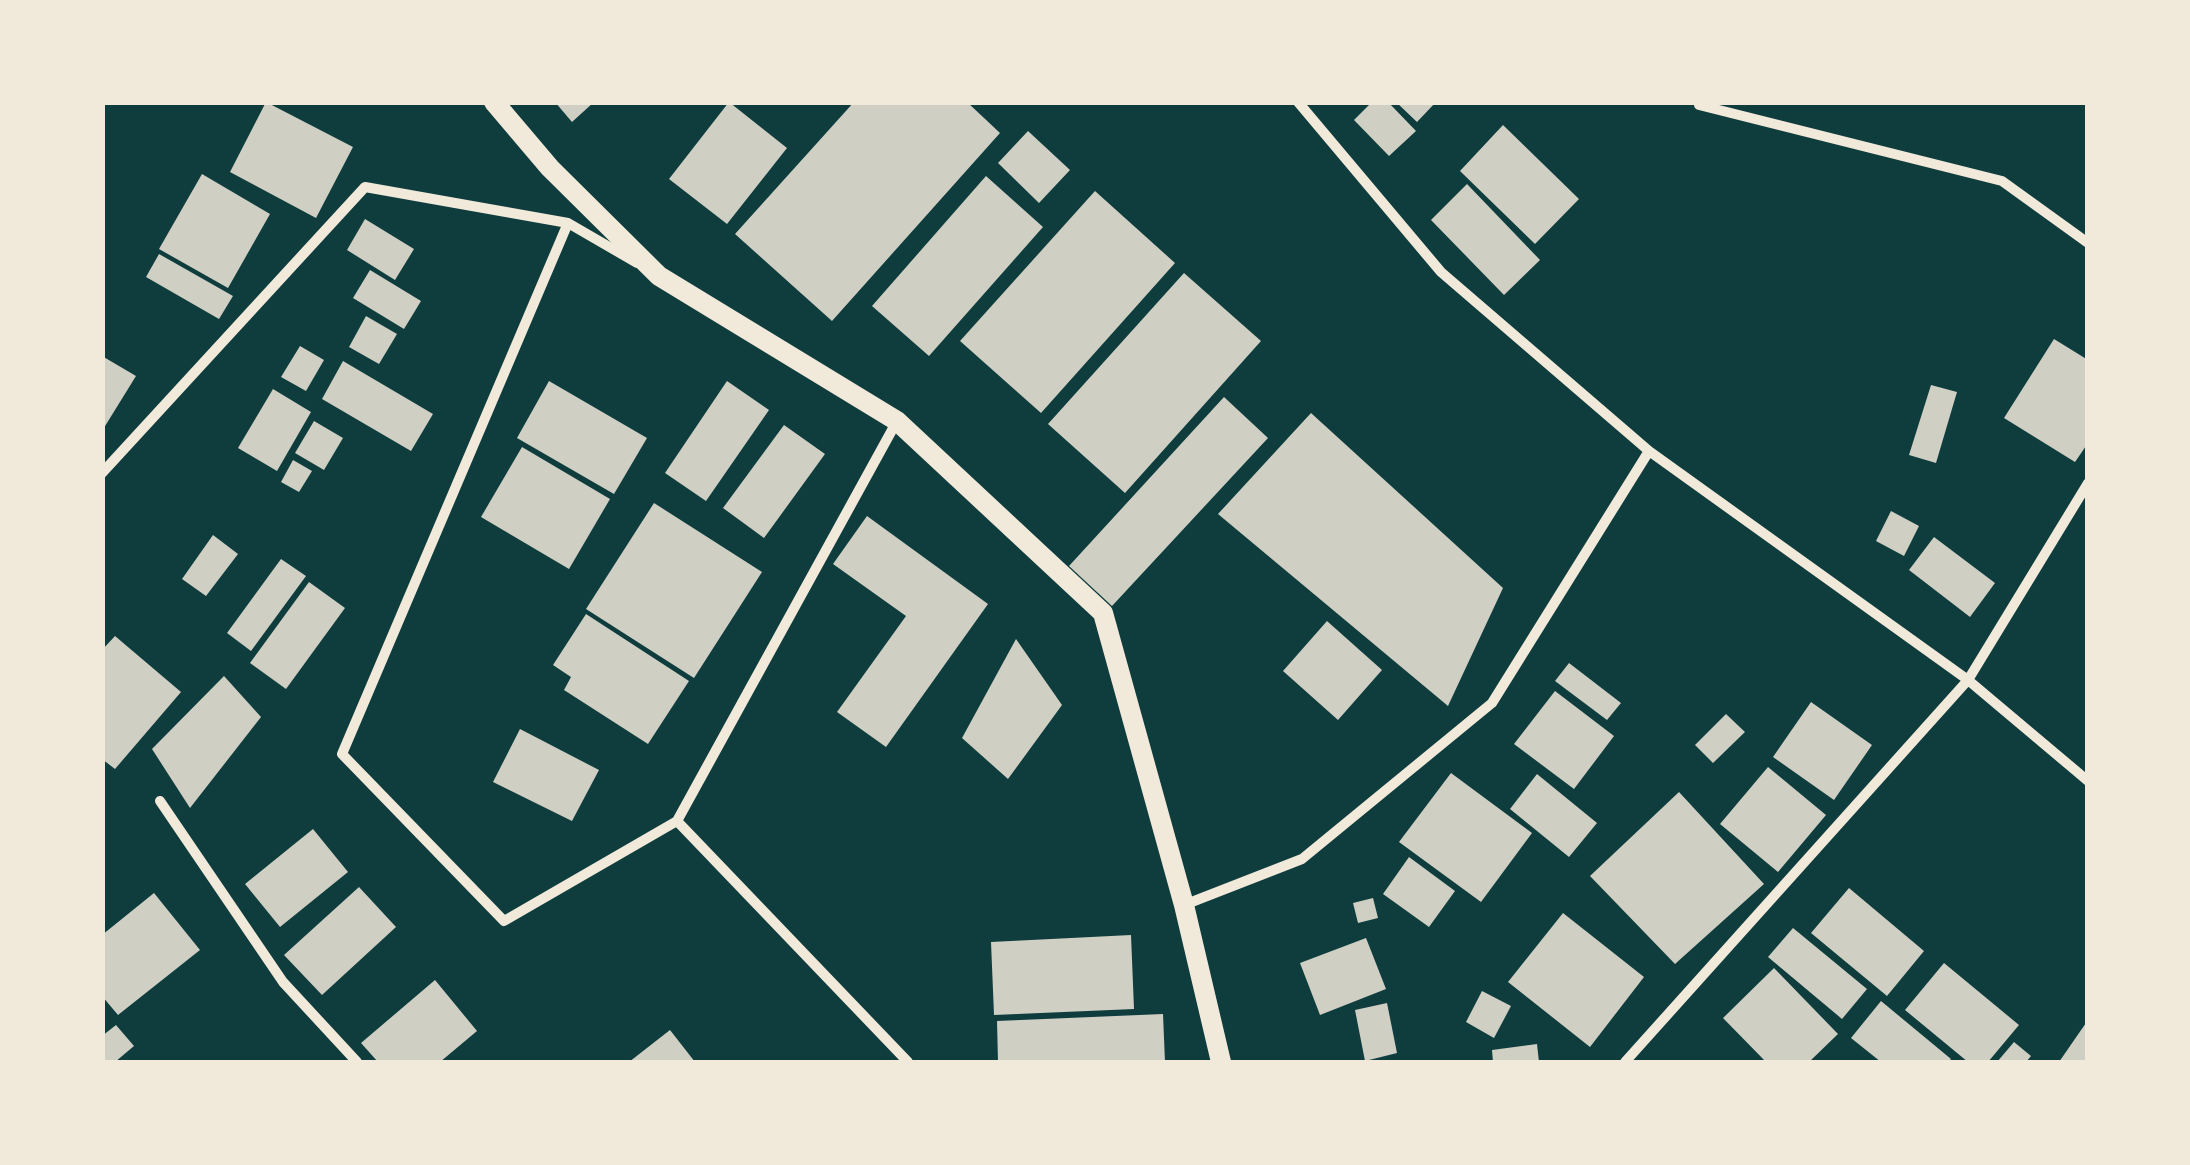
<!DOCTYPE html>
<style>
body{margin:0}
#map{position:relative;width:2190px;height:1165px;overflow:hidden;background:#0f3d3e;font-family:"Roboto Serif",serif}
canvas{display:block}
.frame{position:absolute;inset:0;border:105px solid #f1e9da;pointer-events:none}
</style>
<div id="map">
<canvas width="2190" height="1165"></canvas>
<div class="frame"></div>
</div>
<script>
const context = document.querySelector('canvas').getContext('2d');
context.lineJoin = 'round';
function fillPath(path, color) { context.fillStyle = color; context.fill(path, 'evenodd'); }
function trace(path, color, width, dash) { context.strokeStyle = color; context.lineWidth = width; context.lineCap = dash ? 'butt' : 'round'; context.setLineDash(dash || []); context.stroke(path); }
const building = new Path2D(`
 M 266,102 L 353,147 L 316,218 L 230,172 Z
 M 555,102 L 594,102 L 572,122 Z
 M 729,102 L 787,148 L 727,224 L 669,179 Z
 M 854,102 L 967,102 L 1000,133 L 832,321 L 735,234 Z
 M 1372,102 L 1388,102 L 1416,131 L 1389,156 L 1354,120 Z
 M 1396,102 L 1436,102 L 1417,122 Z
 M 1503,125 L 1579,199 L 1535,244 L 1460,171 Z
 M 1028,131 L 1070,170 L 1039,203 L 998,163 Z
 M 202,174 L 270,214 L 228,288 L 159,249 Z
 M 986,176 L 1043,227 L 929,356 L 872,306 Z
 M 1467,184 L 1540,260 L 1504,295 L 1431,220 Z
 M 1095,191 L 1175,263 L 1041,413 L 960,341 Z
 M 365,219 L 414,249 L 395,280 L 347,250 Z
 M 159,254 L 233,296 L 219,319 L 146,277 Z
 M 370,270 L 421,301 L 404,329 L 353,298 Z
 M 1184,273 L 1261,341 L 1125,493 L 1048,424 Z
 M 366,316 L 397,334 L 379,364 L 349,347 Z
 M 2054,339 L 2088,360 L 2088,443 L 2075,462 L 2004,418 Z
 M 300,346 L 324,360 L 306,391 L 281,377 Z
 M 102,356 L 136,376 L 102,431 Z
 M 343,361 L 433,414 L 411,451 L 322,399 Z
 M 549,381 L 647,438 L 614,494 L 517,438 Z
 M 727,381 L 769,410 L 706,501 L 665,473 Z
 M 1931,385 L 1957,392 L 1936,463 L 1909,455 Z
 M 273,389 L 311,412 L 277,471 L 238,448 Z
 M 1224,397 L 1268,438 L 1112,606 L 1069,566 Z
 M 1311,413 L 1503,588 L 1448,706 L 1218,514 Z
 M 314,421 L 343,438 L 324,470 L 295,453 Z
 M 784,425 L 825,454 L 764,538 L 723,508 Z
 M 522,447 L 610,499 L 569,569 L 481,517 Z
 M 293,460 L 312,471 L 299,492 L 281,482 Z
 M 654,503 L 762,572 L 694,678 L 586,609 Z
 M 1891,511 L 1919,526 L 1904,556 L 1876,541 Z
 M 867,516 L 988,604 L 886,747 L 837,712 L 906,616 L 833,564 Z
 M 213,535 L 238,554 L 206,596 L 182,579 Z
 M 1934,537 L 1995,583 L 1970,617 L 1909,570 Z
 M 281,559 L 306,576 L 251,651 L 227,633 Z
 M 309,582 L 345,608 L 286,689 L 250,663 Z
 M 586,614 L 689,681 L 648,744 L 564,690 L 571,677 L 553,665 Z
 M 1327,621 L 1382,670 L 1338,720 L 1283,671 Z
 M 115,636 L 181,692 L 115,769 L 102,759 L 102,650 Z
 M 1016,639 L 1062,705 L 1008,779 L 962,738 Z
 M 1569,663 L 1621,703 L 1607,720 L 1555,681 Z
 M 224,676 L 261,717 L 190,808 L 152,749 Z
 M 1555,691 L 1614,736 L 1574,789 L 1514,744 Z
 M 1811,702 L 1872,745 L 1834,800 L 1773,757 Z
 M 1726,714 L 1745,732 L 1713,763 L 1695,745 Z
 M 520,729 L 599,770 L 572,821 L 493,782 Z
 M 1768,767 L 1826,815 L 1778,872 L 1720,824 Z
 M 1451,773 L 1532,833 L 1481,902 L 1399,842 Z
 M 1537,774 L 1597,823 L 1569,857 L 1510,809 Z
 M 1679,792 L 1764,884 L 1675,964 L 1590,876 Z
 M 313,829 L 348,872 L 280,927 L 245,884 Z
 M 1409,857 L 1455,891 L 1429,927 L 1383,894 Z
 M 359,887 L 396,927 L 322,995 L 284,955 Z
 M 1849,888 L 1924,951 L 1887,996 L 1811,933 Z
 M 154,893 L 200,950 L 118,1015 L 102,996 L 102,935 Z
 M 1373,898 L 1378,918 L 1358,923 L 1353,903 Z
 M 1563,913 L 1644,977 L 1590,1047 L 1508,982 Z
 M 1793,928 L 1867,989 L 1842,1019 L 1768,957 Z
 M 1131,935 L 1134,1009 L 994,1015 L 991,942 Z
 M 1366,938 L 1386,989 L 1320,1015 L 1300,963 Z
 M 1944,963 L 2019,1025 L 1988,1062 L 1968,1062 L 1905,1010 Z
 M 1774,968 L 1838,1034 L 1809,1062 L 1766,1062 L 1723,1018 Z
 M 435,980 L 477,1031 L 440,1062 L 378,1062 L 361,1043 Z
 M 1482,991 L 1511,1006 L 1494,1038 L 1466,1022 Z
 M 1881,1001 L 1951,1059 L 1948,1062 L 1881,1062 L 1851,1038 Z
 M 1387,1003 L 1397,1053 L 1365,1061 L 1355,1010 Z
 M 1163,1014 L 1165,1062 L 998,1062 L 997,1021 Z
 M 2088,1020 L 2088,1062 L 2059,1062 Z
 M 116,1025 L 134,1046 L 115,1062 L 102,1062 L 102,1036 Z
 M 670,1030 L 695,1062 L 629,1062 Z
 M 2014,1042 L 2031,1056 L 2026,1062 L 1997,1062 Z
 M 1537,1044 L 1539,1062 L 1493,1062 L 1492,1050 Z`);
const minor = new Path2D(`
 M 1298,102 L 1441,272 L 1649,451 L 1968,680 L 2088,781
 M 1699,105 L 2002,181 L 2088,243
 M 568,223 L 342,754 L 504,921 L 677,821 L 897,421
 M 102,473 L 365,187 L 568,223 L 637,263
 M 160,801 L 283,982 L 357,1062
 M 677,821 L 908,1062
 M 1184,905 L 1302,859 L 1492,703 L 1649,451
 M 1625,1062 L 1968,680 L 2088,483`);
const secondary = new Path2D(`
 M 494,102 L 550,168 L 659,276 L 897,421 L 1103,613 L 1184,905 L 1221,1062`);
fillPath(building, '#cfcfc3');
trace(minor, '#f1e9da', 10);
trace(secondary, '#f1e9da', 20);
</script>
